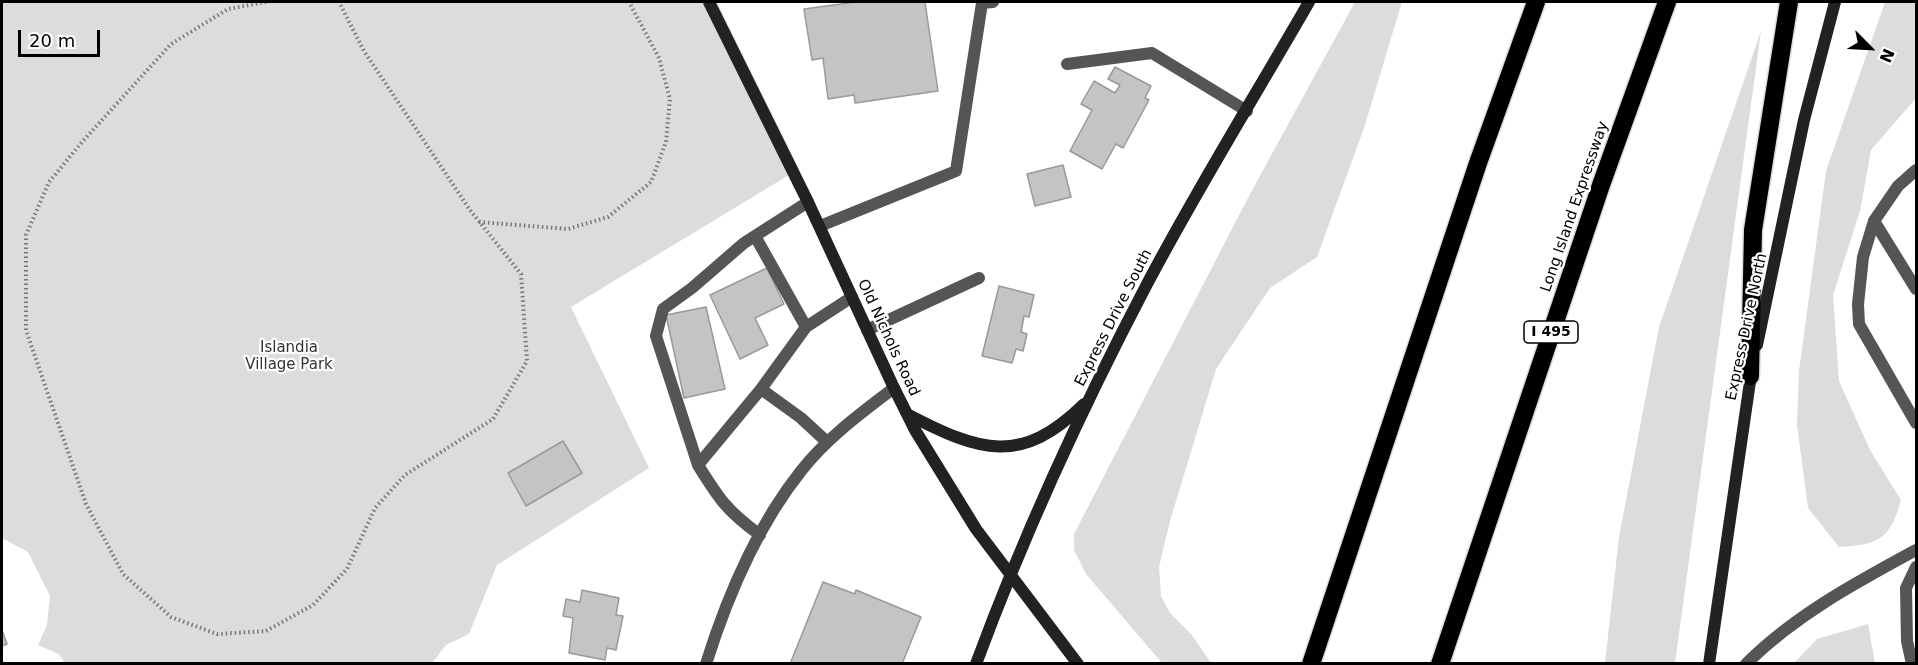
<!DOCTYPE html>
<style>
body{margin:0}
#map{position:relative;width:1918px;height:665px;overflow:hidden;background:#fff;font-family:"DejaVu Sans",sans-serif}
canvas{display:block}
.frame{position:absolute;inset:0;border:3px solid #000;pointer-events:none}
.north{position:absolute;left:1840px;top:18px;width:60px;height:60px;-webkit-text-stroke:4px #fff;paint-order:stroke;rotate:114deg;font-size:16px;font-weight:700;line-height:24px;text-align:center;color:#000}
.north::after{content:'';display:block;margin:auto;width:21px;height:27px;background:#000;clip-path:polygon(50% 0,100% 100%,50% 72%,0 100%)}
.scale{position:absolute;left:18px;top:30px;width:82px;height:27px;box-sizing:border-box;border:3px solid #000;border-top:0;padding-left:8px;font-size:18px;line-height:21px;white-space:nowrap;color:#000;-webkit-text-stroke:4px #fff;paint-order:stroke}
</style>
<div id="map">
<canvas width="1918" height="665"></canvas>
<div class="frame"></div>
<div class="north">N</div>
<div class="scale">20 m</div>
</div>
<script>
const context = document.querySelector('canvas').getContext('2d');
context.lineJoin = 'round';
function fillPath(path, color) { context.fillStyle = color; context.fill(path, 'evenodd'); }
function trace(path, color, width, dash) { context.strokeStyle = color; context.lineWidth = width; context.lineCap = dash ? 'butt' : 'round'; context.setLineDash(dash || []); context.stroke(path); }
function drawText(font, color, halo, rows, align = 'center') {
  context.font = font + ' "DejaVu Sans",sans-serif'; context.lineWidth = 4.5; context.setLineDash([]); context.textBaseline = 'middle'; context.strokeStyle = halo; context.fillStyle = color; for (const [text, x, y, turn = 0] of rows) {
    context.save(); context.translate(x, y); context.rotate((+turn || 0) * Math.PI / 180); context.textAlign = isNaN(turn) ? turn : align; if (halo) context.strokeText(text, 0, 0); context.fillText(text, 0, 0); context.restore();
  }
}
const green = new Path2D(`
 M 2,2 L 717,2 L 799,169 L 571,307 L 649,468 L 497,565 L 469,634 L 446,645 L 432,663 L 65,663 L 59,654 L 38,645 L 47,625 L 50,596 L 28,552 L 2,538 Z
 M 1355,2 L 1402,2 L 1364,128 L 1317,257 L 1270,288 L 1216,369 L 1170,521 L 1159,567 L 1161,596 L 1170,613 L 1192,635 L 1211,663 L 1162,663 L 1086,574 L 1074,550 L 1074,534 L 1250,194 Z
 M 1885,2 L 1916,2 L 1916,98 L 1871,150 L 1860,211 L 1833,295 L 1839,381 L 1870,450 L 1901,500 C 1890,539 1879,545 1839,547 L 1808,508 L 1797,425 L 1799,371 L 1826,171 Z
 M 1761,31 L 1675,663 L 1605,663 L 1619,537 L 1659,327 Z
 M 1868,624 L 1875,663 L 1794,663 L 1817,639 Z`);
const building = new Path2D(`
 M 856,2 L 925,2 L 938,91 L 855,103 L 854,95 L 828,99 L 823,58 L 812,60 L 804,9 Z
 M 1115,67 L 1151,86 L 1145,98 L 1149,100 L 1123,148 L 1116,144 L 1102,169 L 1070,151 L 1092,110 L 1081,104 L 1094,81 L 1115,93 L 1120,85 L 1108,79 Z
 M 1063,165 L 1071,197 L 1035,206 L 1027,174 Z
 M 767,268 L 784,304 L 755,318 L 768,345 L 740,359 L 710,295 Z
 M 999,286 L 1034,295 L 1029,317 L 1024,316 L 1021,332 L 1027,334 L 1023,351 L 1016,349 L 1012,363 L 982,356 Z
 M 706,307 L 725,389 L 684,398 L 666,315 Z
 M 563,441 L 582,473 L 526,506 L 508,473 Z
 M 823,582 L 855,594 L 856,590 L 921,617 L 902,664 L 790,664 Z
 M 582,590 L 619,598 L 616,615 L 623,616 L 616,650 L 607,648 L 605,660 L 569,653 L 573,618 L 563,616 L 566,599 L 580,602 Z
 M 2,630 L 7,644 L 2,646 Z`);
const path = new Path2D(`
 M 266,2 L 228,9 L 171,44 L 82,142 L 49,182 L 26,235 L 26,330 L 86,504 L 123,574 L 171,617 L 217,634 L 266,631 L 313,605 L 347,569 L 375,508 L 405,475 L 493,419 L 527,361 L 521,274 L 470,210 L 364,51 L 339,2
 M 479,222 L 568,229 L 608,217 L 651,182 L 666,142 L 670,99 L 659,58 L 629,2`);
const lane = new Path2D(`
 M 1067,64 L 1152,53 L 1247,111
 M 1916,170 L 1898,186 L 1874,221 L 1863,257 L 1858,304 L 1859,324 L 1916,423
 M 1874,221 L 1916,289
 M 820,226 L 956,171 L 982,3 L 993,2
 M 755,236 L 806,327
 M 867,330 L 979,278
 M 761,389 L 806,327 L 852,297
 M 698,465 L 656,336 L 663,309 L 692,288 L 744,243 L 808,202
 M 760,535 C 727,511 719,499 698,465 L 761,389 L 801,418 L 827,442
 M 1746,664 C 1795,615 1857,582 1916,550
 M 1912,664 L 1907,641 L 1906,588 L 1916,567`);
const street = new Path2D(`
 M 706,664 C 727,597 758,525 801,471 C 827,438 861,413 894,388`);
const secondary = new Path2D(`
 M 709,2 L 808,202 L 894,388 L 915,430 L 976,529 L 1078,664
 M 1757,345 L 1804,120 L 1835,2
 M 907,414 C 980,452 1021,466 1084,404
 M 976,664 C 1024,534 1082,408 1146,286 C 1197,189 1255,96 1309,2
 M 1709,664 L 1752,368`);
const highway = new Path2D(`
 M 1750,376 L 1753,230 L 1789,2
 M 1311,664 L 1478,163 L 1536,2
 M 1440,664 L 1601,185 L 1667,2`);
const shields = [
 [1551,332,54]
];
const shieldNames = [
 ["I 495",1551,332]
];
const streetNames = [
 ["Long Island Expressway",1575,207,-71],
 ["Express Drive South",1114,318,-63],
 ["Express Drive North",1747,327,-78],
 ["Old Nichols Road",888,338,65]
];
const parkNames = [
 ["Islandia",289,348],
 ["Village Park",289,365]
];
fillPath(green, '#dcdcdc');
fillPath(building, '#c4c4c4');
trace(building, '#999', 1.5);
trace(highway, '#dbdbdb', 21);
trace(path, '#777', 4, [1.5, 3]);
trace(lane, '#555', 12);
trace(street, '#555', 12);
trace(secondary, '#222', 12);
trace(highway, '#000', 18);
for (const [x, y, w] of shields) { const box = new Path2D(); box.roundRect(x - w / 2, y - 11, w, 22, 4.5); context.fillStyle = '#fff'; context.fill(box); trace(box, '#000', 1.5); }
drawText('bold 14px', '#000', null, shieldNames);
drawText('15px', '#000', '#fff', streetNames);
drawText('15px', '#333', '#fff', parkNames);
</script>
